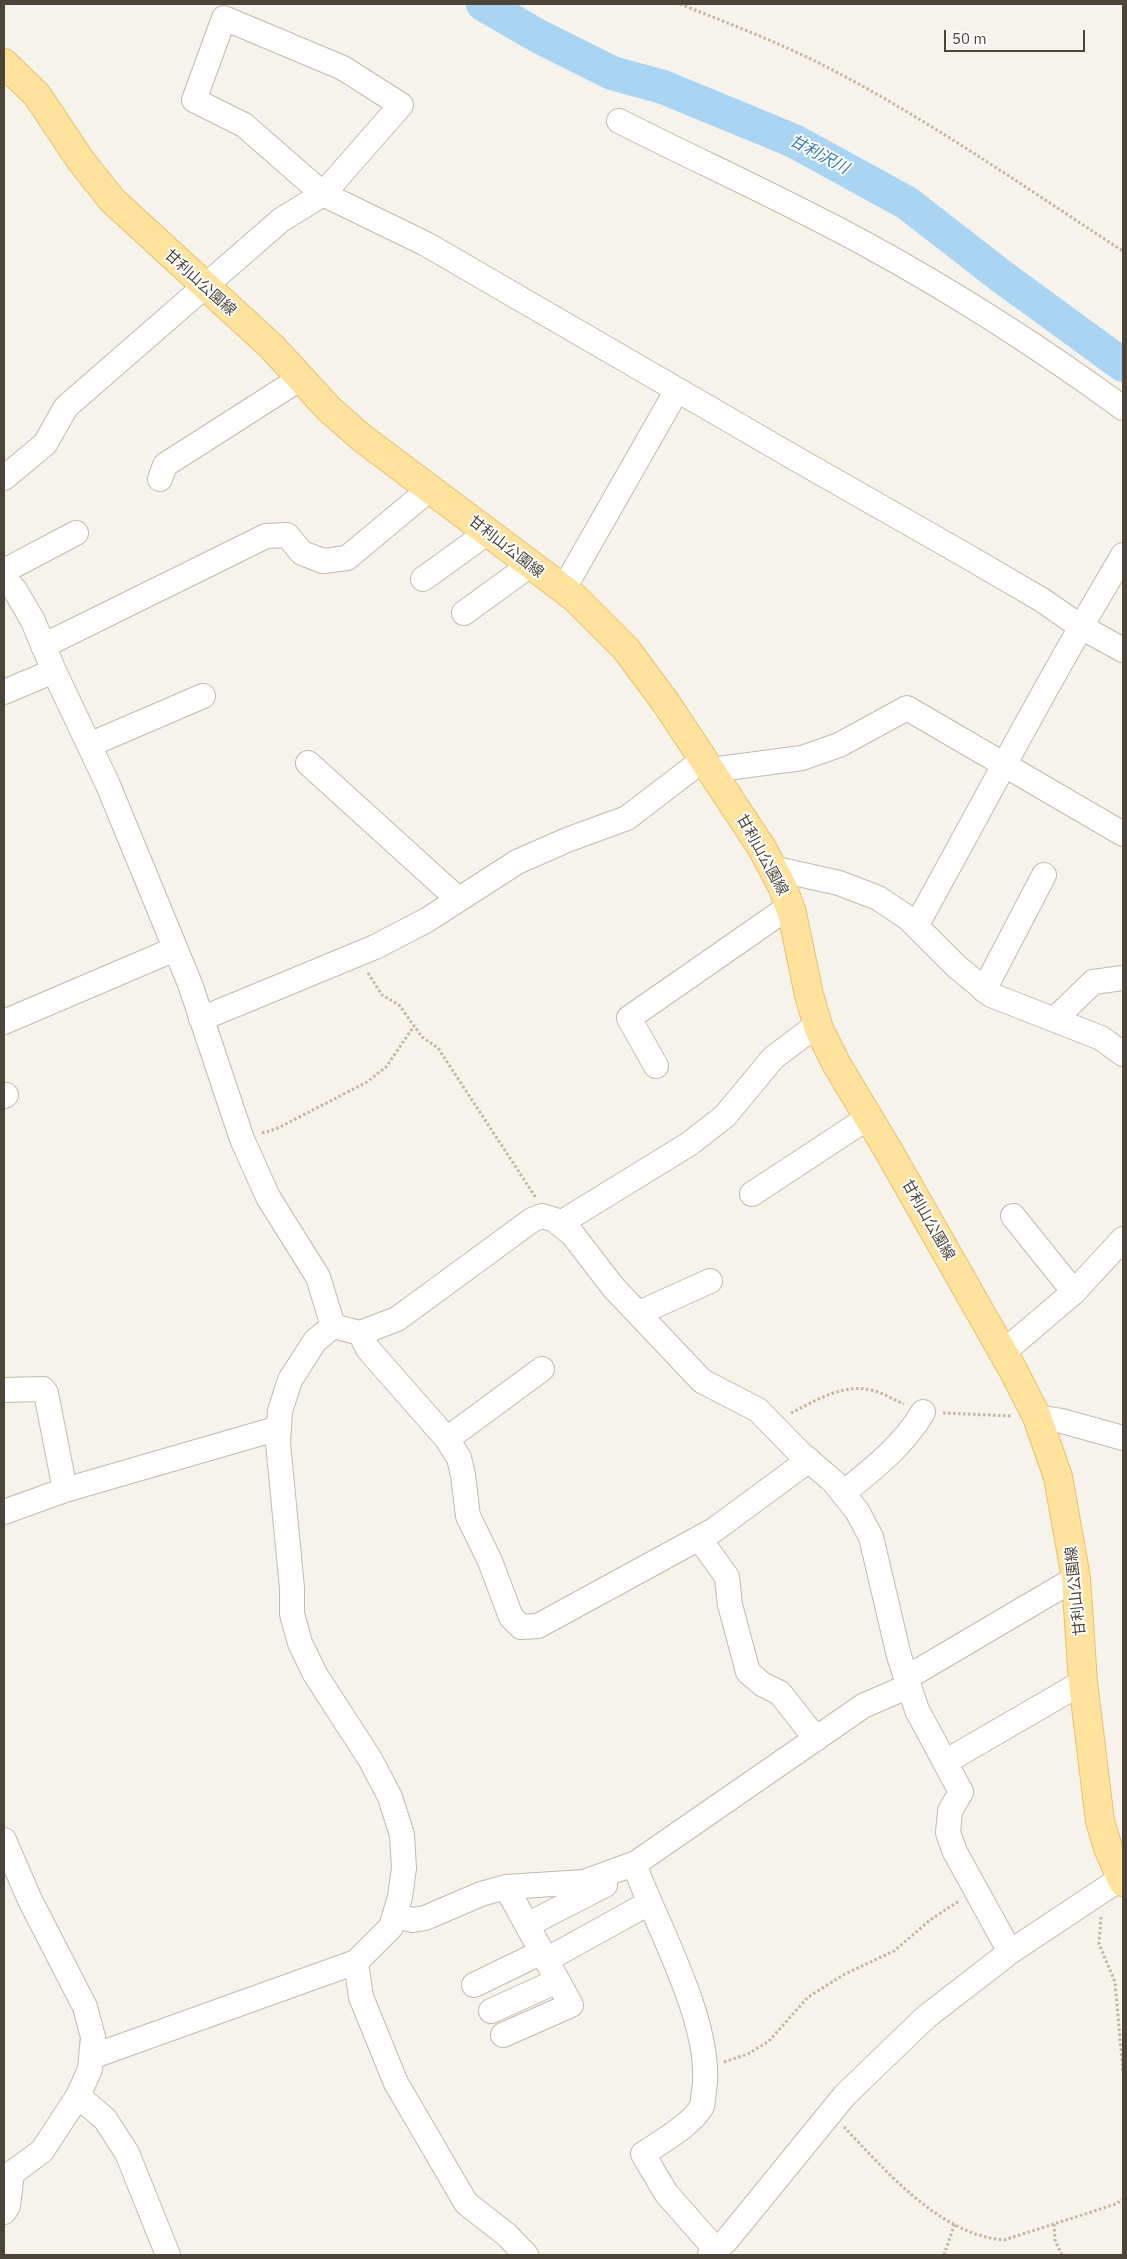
<!DOCTYPE html>
<meta charset="utf-8">
<style>
body{margin:0}
#map{position:relative;width:1127px;height:2259px;overflow:hidden;background:#f6f3ec;font-family:"IBM Plex Sans",sans-serif}
canvas{display:block}
.frame{position:absolute;inset:0;border:5px solid #4b4439;pointer-events:none}
.scale{position:absolute;left:944px;top:30px;width:141px;height:22px;box-sizing:border-box;border:2px solid #4b4439;border-top:0;padding-left:6px;font-size:15px;line-height:18px;white-space:nowrap;color:#4b4439;-webkit-text-stroke:4px #fff;paint-order:stroke}
</style>
<div id="map">
<canvas width="1127" height="2259"></canvas>
<div class="frame"></div>
<div class="scale">50 m</div>
</div>
<script>
const context = document.querySelector('canvas').getContext('2d');
context.lineJoin = 'round';
function trace(path, color, width, dash) { context.strokeStyle = color; context.lineWidth = width; context.lineCap = dash ? 'butt' : 'round'; context.setLineDash(dash || []); context.stroke(path); }
function drawText(font, color, halo, rows, align = 'center') {
  context.font = font + ' "IBM Plex Sans","Noto Sans JP",sans-serif'; context.lineWidth = 4; context.setLineDash([]); context.textBaseline = 'middle'; context.strokeStyle = halo; context.fillStyle = color; for (const [text, x, y, turn = 0] of rows) {
    context.save(); context.translate(x, y); context.rotate((+turn || 0) * Math.PI / 180); context.textAlign = isNaN(turn) ? turn : align; if (halo) context.strokeText(text, 0, 0); context.fillText(text, 0, 0); context.restore();
  }
}
const river = new Path2D(`
 M 483,4 L 538,36 L 612,73 L 663,87 L 794,141 L 907,203 L 1001,276 L 1123,365`);
const path = new Path2D(`
 M 680,4 C 725,22 770,39 813,60 C 921,114 1021,185 1123,251
 M 368,973 L 382,995 L 399,1005 L 422,1037 L 438,1048 L 536,1198
 M 262,1133 L 276,1129 L 367,1082 L 386,1067 L 414,1026
 M 791,1413 C 817,1400 844,1382 875,1391 C 885,1394 894,1400 904,1404
 M 943,1413 L 1012,1416
 M 1101,1917 L 1099,1944 L 1115,1982 L 1123,2072
 M 724,2062 L 748,2054 L 769,2041 L 808,1997 L 845,1974 L 894,1951 L 930,1920 L 959,1901
 M 844,2127 C 886,2171 940,2235 1004,2240 L 1116,2204 L 1123,2199
 M 1054,2224 L 1055,2240 L 1062,2255
 M 944,2255 L 955,2223`);
const minor = new Path2D(`
 M 224,18 L 343,68 L 401,105 L 323,194 L 244,125 L 194,100 Z
 M 619,121 C 702,163 787,201 869,246 C 957,294 1042,349 1123,408
 M 4,478 L 45,444 L 66,407 L 281,220 L 323,194 L 426,244 L 793,457 L 965,555 L 1042,600 L 1081,627 C 1024,726 971,827 916,926
 M 160,479 L 165,465 L 301,378
 M 1123,555 L 1081,627 L 1123,650
 M 4,571 L 76,533
 M 4,578 L 15,590 L 33,621 L 54,671 L 108,785 L 190,984 L 242,1139 L 268,1197 L 318,1277 L 333,1326
 M 423,579 L 488,532
 M 563,590 L 677,390
 M 464,613 L 530,565
 M 43,646 L 266,536 L 287,535 L 302,553 L 323,561 L 347,558 L 431,488
 M 4,692 L 54,671
 M 89,745 L 203,696
 M 308,763 L 458,899
 M 711,770 L 802,758 L 839,745 L 907,708 L 1123,834
 M 772,868 L 839,883 L 878,898 L 908,918 L 956,966 L 991,995 L 1101,1038 L 1123,1054
 M 984,990 L 1044,875
 M 201,1019 L 375,947 L 427,920 L 517,862 L 567,840 L 627,818 L 704,759
 M 1055,1019 L 1093,982 L 1123,978
 M 4,1022 L 175,949
 M 656,1066 L 629,1018 L 790,906
 M 4,1096 L 6,1095
 M 752,1194 L 869,1117
 M 1013,1216 L 1074,1292
 M 559,1224 L 689,1144 L 725,1116 L 773,1058 L 818,1024
 M 639,1313 L 710,1281
 M 333,1326 L 360,1333 L 397,1319 L 532,1220 L 542,1216 L 555,1220 L 573,1235 L 613,1287 L 702,1381 L 758,1410 L 799,1452 L 834,1482 L 857,1511 L 871,1537 L 899,1656 L 917,1710 L 961,1792 L 950,1811 L 948,1833 L 955,1852 L 1010,1952
 M 360,1333 L 368,1349 L 447,1439 L 459,1458 L 463,1475 L 468,1516 L 490,1561 L 511,1617 L 521,1627 L 538,1626 L 714,1530 L 809,1460
 M 1001,1348 L 1014,1343 L 1074,1292 L 1123,1239
 M 4,1390 L 43,1389 L 46,1393 L 65,1490
 M 1037,1417 L 1062,1421 L 1123,1438
 M 447,1439 L 542,1369
 M 843,1493 C 872,1470 904,1445 923,1412
 M 4,1512 L 65,1490 L 279,1428
 M 699,1538 L 727,1577 L 730,1605 L 748,1672 L 762,1684 L 780,1693 L 816,1739
 M 906,1678 L 1076,1578
 M 945,1762 L 1083,1682
 M 4,1840 L 30,1900 L 85,2007 L 93,2037 L 90,2069 L 78,2096 L 105,2119 L 127,2153 L 168,2255
 M 636,1863 L 636,1869 C 659,1930 714,2027 704,2091 C 703,2096 703,2103 702,2106 C 693,2124 659,2143 643,2154 L 666,2193 L 717,2251
 M 395,1916 L 413,1920 L 425,1918 L 481,1894 L 506,1887 L 584,1882 L 636,1863 L 863,1706 L 909,1686
 M 527,1925 L 605,1885
 M 546,1960 L 649,1903
 M 356,1962 L 361,1997 L 396,2083 L 466,2203 L 507,2235 L 526,2255
 M 474,1985 L 542,1952
 M 491,2011 L 557,1981
 M 503,2035 L 571,2005 L 506,1887
 M 91,2057 L 356,1962 L 391,1927 L 400,1897 L 404,1868 L 402,1835 L 390,1797 L 370,1759 L 315,1674 L 300,1643 L 292,1614 L 292,1588 L 278,1443 L 280,1411 L 290,1380 L 315,1341 L 333,1326
 M 4,2212 L 8,2206 L 12,2173 L 42,2151 L 78,2096
 M 710,2255 L 726,2241 L 845,2095 L 926,2017 L 1010,1952 L 1123,1877`);
const major = new Path2D(`
 M 4,63 L 37,95 L 81,161 L 112,200 L 272,347 L 329,409 L 362,438 L 574,597 L 626,649 L 666,703 L 762,848 L 783,888 L 792,913 L 809,995 L 819,1029 L 837,1065 L 888,1150 L 1012,1368 L 1037,1417 L 1058,1477 L 1076,1578 L 1083,1682 L 1100,1821 L 1108,1848 L 1123,1882`);
const streetNames = [
 ["甘利山公園線",200,283,42],
 ["甘利山公園線",506,547,38],
 ["甘利山公園線",762,855,61],
 ["甘利山公園線",928,1220,60],
 ["甘利山公園線",1076,1591,-96]
];
const waterNames = [
 ["甘利沢川",819,155,28]
];
trace(river, '#a9d4f2', 34);
trace(minor, '#c2bbae', 26);
trace(major, '#e6c16a', 30);
trace(path, '#c4b79f', 3, [2.5, 2.5]);
trace(minor, '#fff', 24);
trace(major, '#ffe39c', 28);
drawText('15px', '#4b4439', '#fff', streetNames);
drawText('italic 16px', '#2e7ab2', '#fff', waterNames);
</script>
